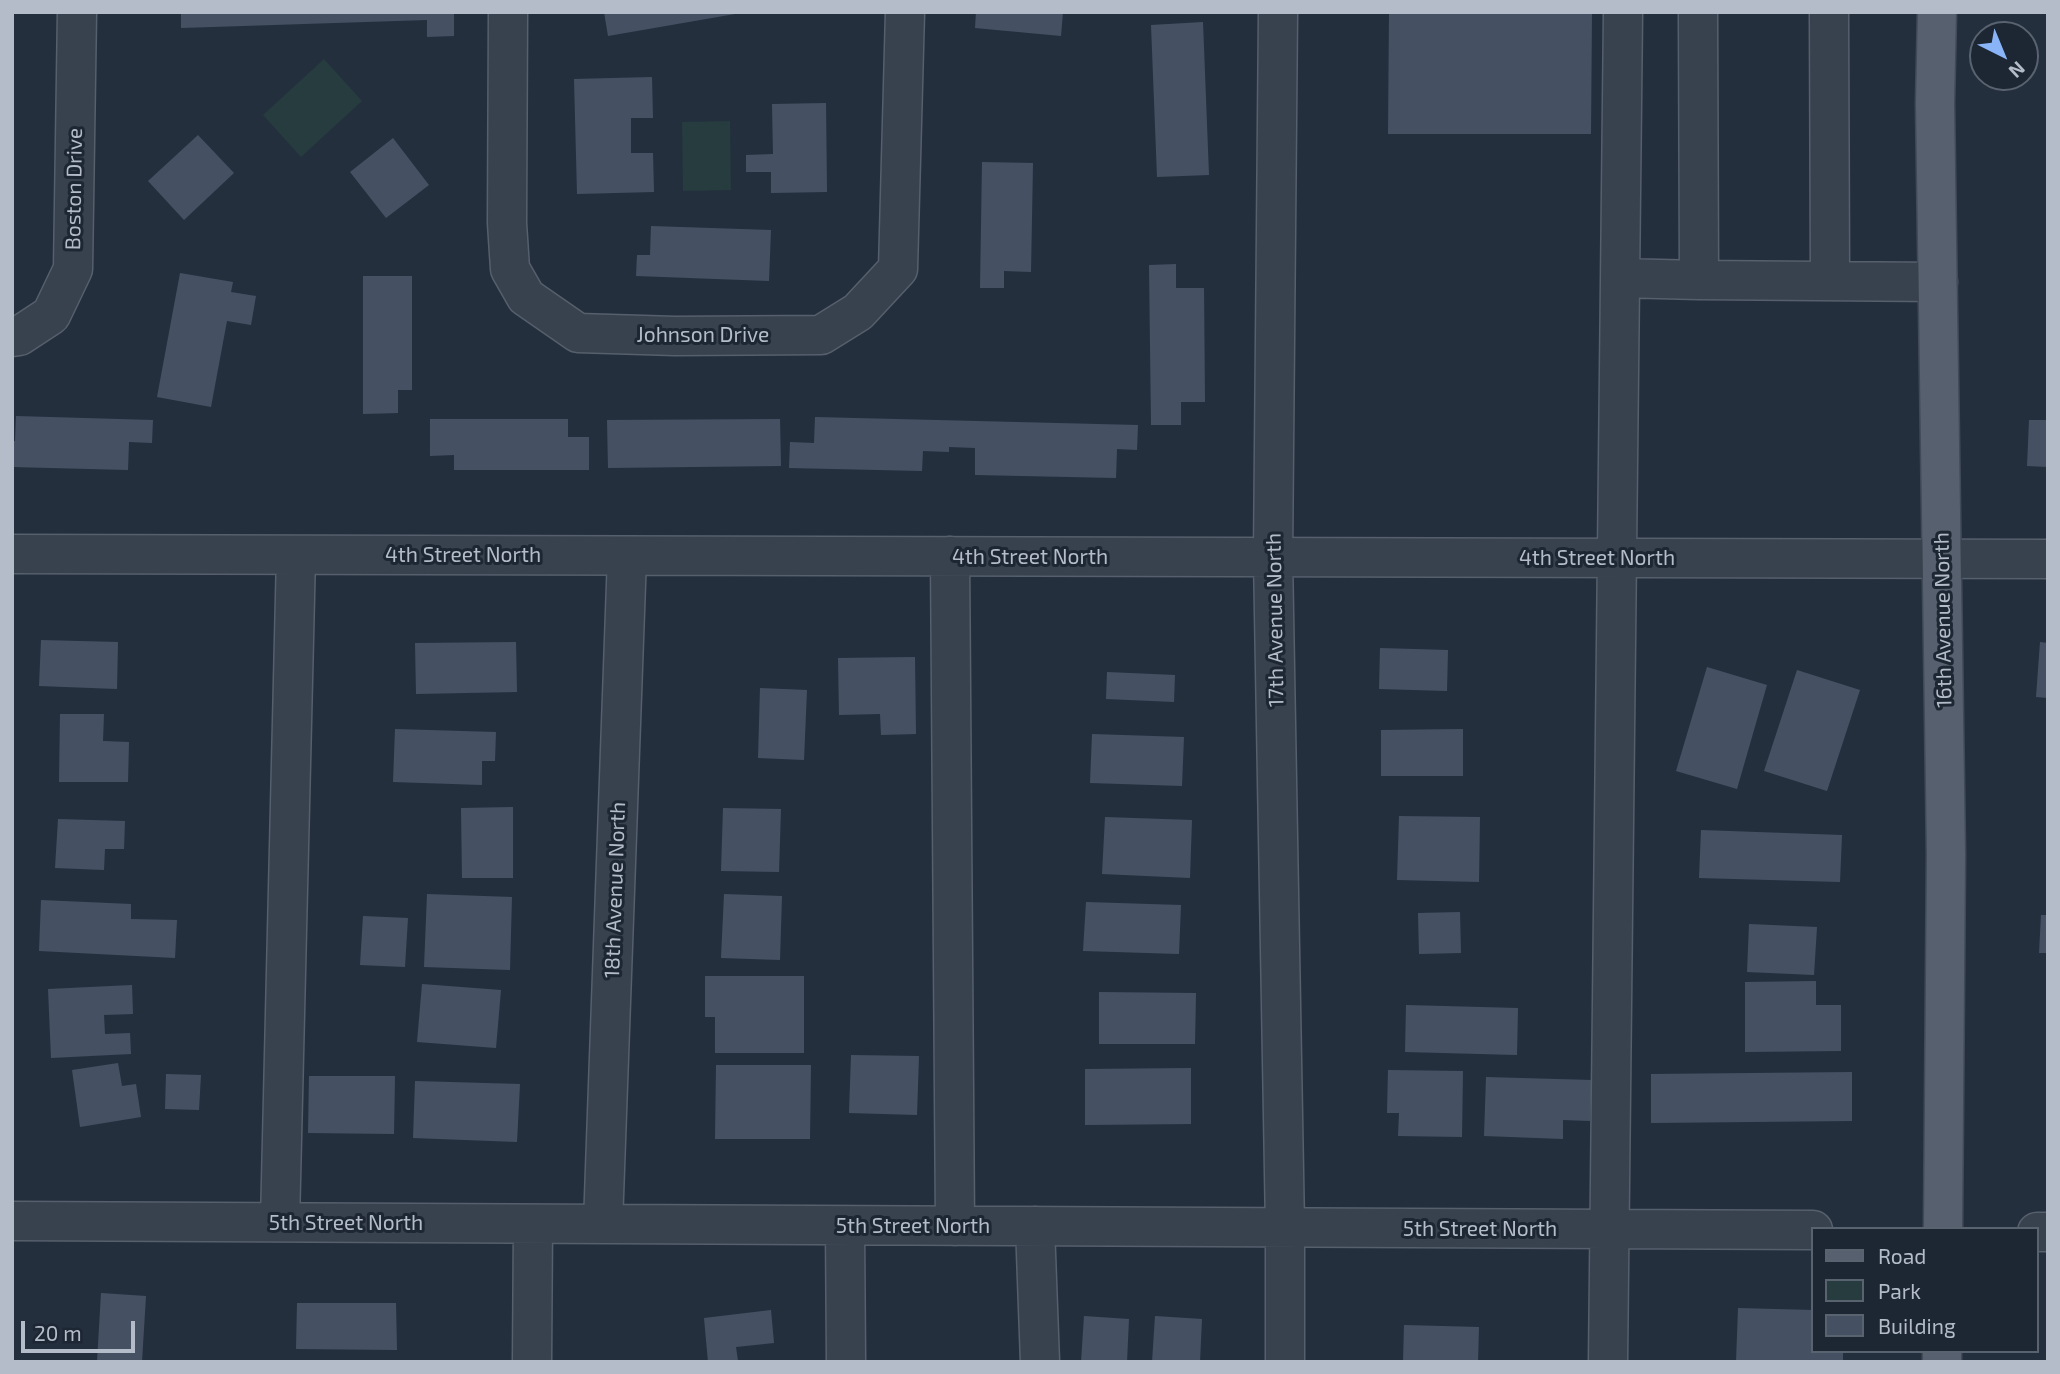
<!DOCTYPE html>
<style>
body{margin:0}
#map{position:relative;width:2060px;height:1374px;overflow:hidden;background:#242f3e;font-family:"Exo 2",sans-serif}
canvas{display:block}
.frame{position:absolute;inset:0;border:14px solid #b4bcc9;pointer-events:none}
.legend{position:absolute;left:1811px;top:1227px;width:228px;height:126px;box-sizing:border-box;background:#1d2633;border:2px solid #59626f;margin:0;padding:9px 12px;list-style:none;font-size:21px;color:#b4bcc9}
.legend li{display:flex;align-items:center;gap:14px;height:35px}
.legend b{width:35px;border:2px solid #59626f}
.north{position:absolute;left:1969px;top:21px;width:70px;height:70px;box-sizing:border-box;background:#1d2633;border:2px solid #59626f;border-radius:50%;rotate:137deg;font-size:19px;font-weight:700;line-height:28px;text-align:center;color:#b4bcc9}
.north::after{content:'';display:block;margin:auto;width:24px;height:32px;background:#8ab4f8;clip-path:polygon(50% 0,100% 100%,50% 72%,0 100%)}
.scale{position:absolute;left:21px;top:1321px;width:114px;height:32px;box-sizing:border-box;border:4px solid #b4bcc9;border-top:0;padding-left:9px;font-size:21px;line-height:24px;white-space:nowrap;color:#b4bcc9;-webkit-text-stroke:5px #1d2633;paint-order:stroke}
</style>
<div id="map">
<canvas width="2060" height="1374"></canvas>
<div class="frame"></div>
<ul class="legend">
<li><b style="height:9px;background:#56606e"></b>Road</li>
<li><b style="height:19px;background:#263c3f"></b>Park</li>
<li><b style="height:19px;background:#455162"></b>Building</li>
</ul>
<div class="north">N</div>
<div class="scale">20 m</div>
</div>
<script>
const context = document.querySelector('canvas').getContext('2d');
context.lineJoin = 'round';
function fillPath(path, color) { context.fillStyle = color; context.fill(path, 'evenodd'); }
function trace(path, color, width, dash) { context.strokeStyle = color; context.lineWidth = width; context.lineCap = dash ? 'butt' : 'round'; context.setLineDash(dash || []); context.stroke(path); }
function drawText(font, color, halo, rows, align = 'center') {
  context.font = font + ' "Exo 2",sans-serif'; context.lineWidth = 6; context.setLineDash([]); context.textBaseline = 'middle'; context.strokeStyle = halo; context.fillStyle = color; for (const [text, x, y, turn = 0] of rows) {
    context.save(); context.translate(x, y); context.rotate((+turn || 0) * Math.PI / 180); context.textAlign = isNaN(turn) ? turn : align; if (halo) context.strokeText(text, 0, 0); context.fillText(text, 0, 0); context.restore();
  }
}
const green = new Path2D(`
 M 324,59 L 362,101 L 301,157 L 263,115 Z
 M 730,121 L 731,190 L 683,191 L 682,122 Z`);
const building = new Path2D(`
 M 181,12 L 454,12 L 454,36 L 427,37 L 427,20 L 181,28 Z
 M 604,12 L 735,12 L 735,14 L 608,36 Z
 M 976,12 L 1063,12 L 1061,36 L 975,28 Z
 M 1389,12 L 1592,12 L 1591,134 L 1388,134 Z
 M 1203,22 L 1209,175 L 1157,177 L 1151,25 Z
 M 652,77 L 653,118 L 631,118 L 631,153 L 653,153 L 654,192 L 577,194 L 574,79 Z
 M 826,103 L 827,192 L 771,193 L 771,172 L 746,172 L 746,155 L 773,154 L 772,104 Z
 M 198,135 L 234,173 L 184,220 L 148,181 Z
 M 393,138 L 429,185 L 386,218 L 350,172 Z
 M 982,162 L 1033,163 L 1031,272 L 1004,271 L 1004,288 L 980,288 Z
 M 651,226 L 771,230 L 769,281 L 636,276 L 637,255 L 650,255 Z
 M 1176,264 L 1176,288 L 1204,288 L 1205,402 L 1181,402 L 1181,425 L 1151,425 L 1149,265 Z
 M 180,273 L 233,282 L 231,292 L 256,296 L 251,325 L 227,321 L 211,407 L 157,397 Z
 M 363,276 L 412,276 L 412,390 L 398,390 L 398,413 L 363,414 Z
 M 16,416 L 153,420 L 152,443 L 129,442 L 128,470 L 12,467 L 12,441 L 15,441 Z
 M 815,417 L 1138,425 L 1137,450 L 1117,449 L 1116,478 L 975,475 L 975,448 L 949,447 L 949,452 L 923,451 L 922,471 L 789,468 L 790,442 L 814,443 Z
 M 430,419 L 568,419 L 568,437 L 589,437 L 589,470 L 454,470 L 454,455 L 430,456 Z
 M 780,419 L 781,466 L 608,468 L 607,420 Z
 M 2029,420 L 2048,420 L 2048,467 L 2027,466 Z
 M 41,640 L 118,642 L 117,689 L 39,686 Z
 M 516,642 L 517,692 L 416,694 L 415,643 Z
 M 2040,642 L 2048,643 L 2048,698 L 2036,697 Z
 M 1380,648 L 1448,650 L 1447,691 L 1379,689 Z
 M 915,657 L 916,734 L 881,735 L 880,714 L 839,715 L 838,658 Z
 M 1707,667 L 1767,685 L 1737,789 L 1676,771 Z
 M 1797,670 L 1860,690 L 1827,791 L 1764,771 Z
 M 1107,672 L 1175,675 L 1174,702 L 1106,699 Z
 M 760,688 L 807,690 L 804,760 L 758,758 Z
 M 60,714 L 104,714 L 103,741 L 129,742 L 128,782 L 59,782 Z
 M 395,729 L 496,732 L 495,761 L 482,761 L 482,785 L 393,782 Z
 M 1463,729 L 1463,776 L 1381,776 L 1381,730 Z
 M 1092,734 L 1184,737 L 1182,786 L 1090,783 Z
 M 513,807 L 513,878 L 462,878 L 461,808 Z
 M 723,808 L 781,809 L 779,872 L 721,871 Z
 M 1399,816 L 1480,817 L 1479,882 L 1397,880 Z
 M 1105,817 L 1192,820 L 1190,878 L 1102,874 Z
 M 58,819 L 125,821 L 124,849 L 105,849 L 104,870 L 55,868 Z
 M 1701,830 L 1842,835 L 1840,882 L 1699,878 Z
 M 427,894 L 512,897 L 510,970 L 424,967 Z
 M 724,894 L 782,896 L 780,960 L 721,958 Z
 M 41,900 L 131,904 L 131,919 L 177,920 L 175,958 L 39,951 Z
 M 1086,902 L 1181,905 L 1179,954 L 1083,951 Z
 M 1460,912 L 1461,953 L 1419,954 L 1418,913 Z
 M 2041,915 L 2048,915 L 2048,953 L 2039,953 Z
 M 363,916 L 408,918 L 405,967 L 360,965 Z
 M 1749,924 L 1817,927 L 1814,975 L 1747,972 Z
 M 705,976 L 804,976 L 804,1053 L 715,1053 L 715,1017 L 705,1017 Z
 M 1816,981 L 1816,1005 L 1841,1005 L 1841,1051 L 1745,1052 L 1745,982 Z
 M 422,984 L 501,990 L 496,1048 L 417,1042 Z
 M 132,985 L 133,1014 L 104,1015 L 105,1034 L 130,1033 L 131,1054 L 51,1058 L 48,989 Z
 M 1099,992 L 1196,993 L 1195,1044 L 1099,1044 Z
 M 1406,1005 L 1518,1008 L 1517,1055 L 1405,1052 Z
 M 851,1055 L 919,1056 L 917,1115 L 849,1113 Z
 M 118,1063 L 122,1086 L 136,1084 L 141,1117 L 80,1127 L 72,1070 Z
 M 716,1065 L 811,1065 L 810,1139 L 715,1139 Z
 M 1191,1068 L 1191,1124 L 1085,1125 L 1085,1069 Z
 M 1388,1070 L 1463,1071 L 1462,1137 L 1398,1136 L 1399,1113 L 1387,1113 Z
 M 1852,1072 L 1852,1121 L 1651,1123 L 1651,1074 Z
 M 166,1074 L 201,1075 L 199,1110 L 165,1109 Z
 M 309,1076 L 395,1076 L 394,1134 L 308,1133 Z
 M 1486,1077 L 1592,1080 L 1590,1121 L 1563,1120 L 1563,1139 L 1484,1136 Z
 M 415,1081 L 520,1084 L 517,1142 L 413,1138 Z
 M 101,1293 L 146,1296 L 142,1362 L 97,1362 Z
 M 297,1303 L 396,1303 L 397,1350 L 296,1349 Z
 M 1738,1308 L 1813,1310 L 1813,1351 L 1843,1351 L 1843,1362 L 1736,1362 Z
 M 771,1310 L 774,1343 L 736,1347 L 738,1361 L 708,1362 L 704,1318 Z
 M 1084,1316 L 1129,1319 L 1127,1362 L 1081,1362 Z
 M 1155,1316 L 1202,1319 L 1200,1362 L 1152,1362 Z
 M 1404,1325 L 1479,1327 L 1478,1362 L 1403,1362 Z`);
const minor = new Path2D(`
 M 508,12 L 507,223 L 510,269 L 526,297 L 578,333 L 675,336 L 821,335 L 858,312 L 898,269 L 905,12
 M 1278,12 L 1273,557 L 1285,1228 L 1285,1362
 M 1698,12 L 1699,280 L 1938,282
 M 1829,12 L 1830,281
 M 1620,278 L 1699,280
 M 12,337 L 19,336 L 51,315 L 73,269 L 77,12
 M 12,554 L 2048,559
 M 950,556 L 955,1226
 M 12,1221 L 1813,1230
 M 280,1222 L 296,555
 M 603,1224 L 627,556
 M 845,1226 L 846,1362
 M 1035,1226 L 1040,1362
 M 2037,1232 L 2048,1232
 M 532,1362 L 533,1224
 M 1608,1362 L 1623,12`);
const major = new Path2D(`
 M 1937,12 L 1935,103 L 1946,854 L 1943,1229
 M 1942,1362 L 1942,1351`);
const streetNames = [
 ["Boston Drive",74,189,-89],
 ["Johnson Drive",703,335],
 ["4th Street North",463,555],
 ["4th Street North",1030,557],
 ["4th Street North",1597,558],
 ["17th Avenue North",1275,620,-91],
 ["16th Avenue North",1943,620,-91],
 ["18th Avenue North",615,890,-88],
 ["5th Street North",346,1223],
 ["5th Street North",913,1226],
 ["5th Street North",1480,1229]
];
fillPath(green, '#263c3f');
fillPath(building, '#455162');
trace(minor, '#565f6c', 41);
trace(major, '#414a57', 41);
trace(minor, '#38414e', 38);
trace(major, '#56606e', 38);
drawText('21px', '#b4bcc9', '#1d2633', streetNames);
</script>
